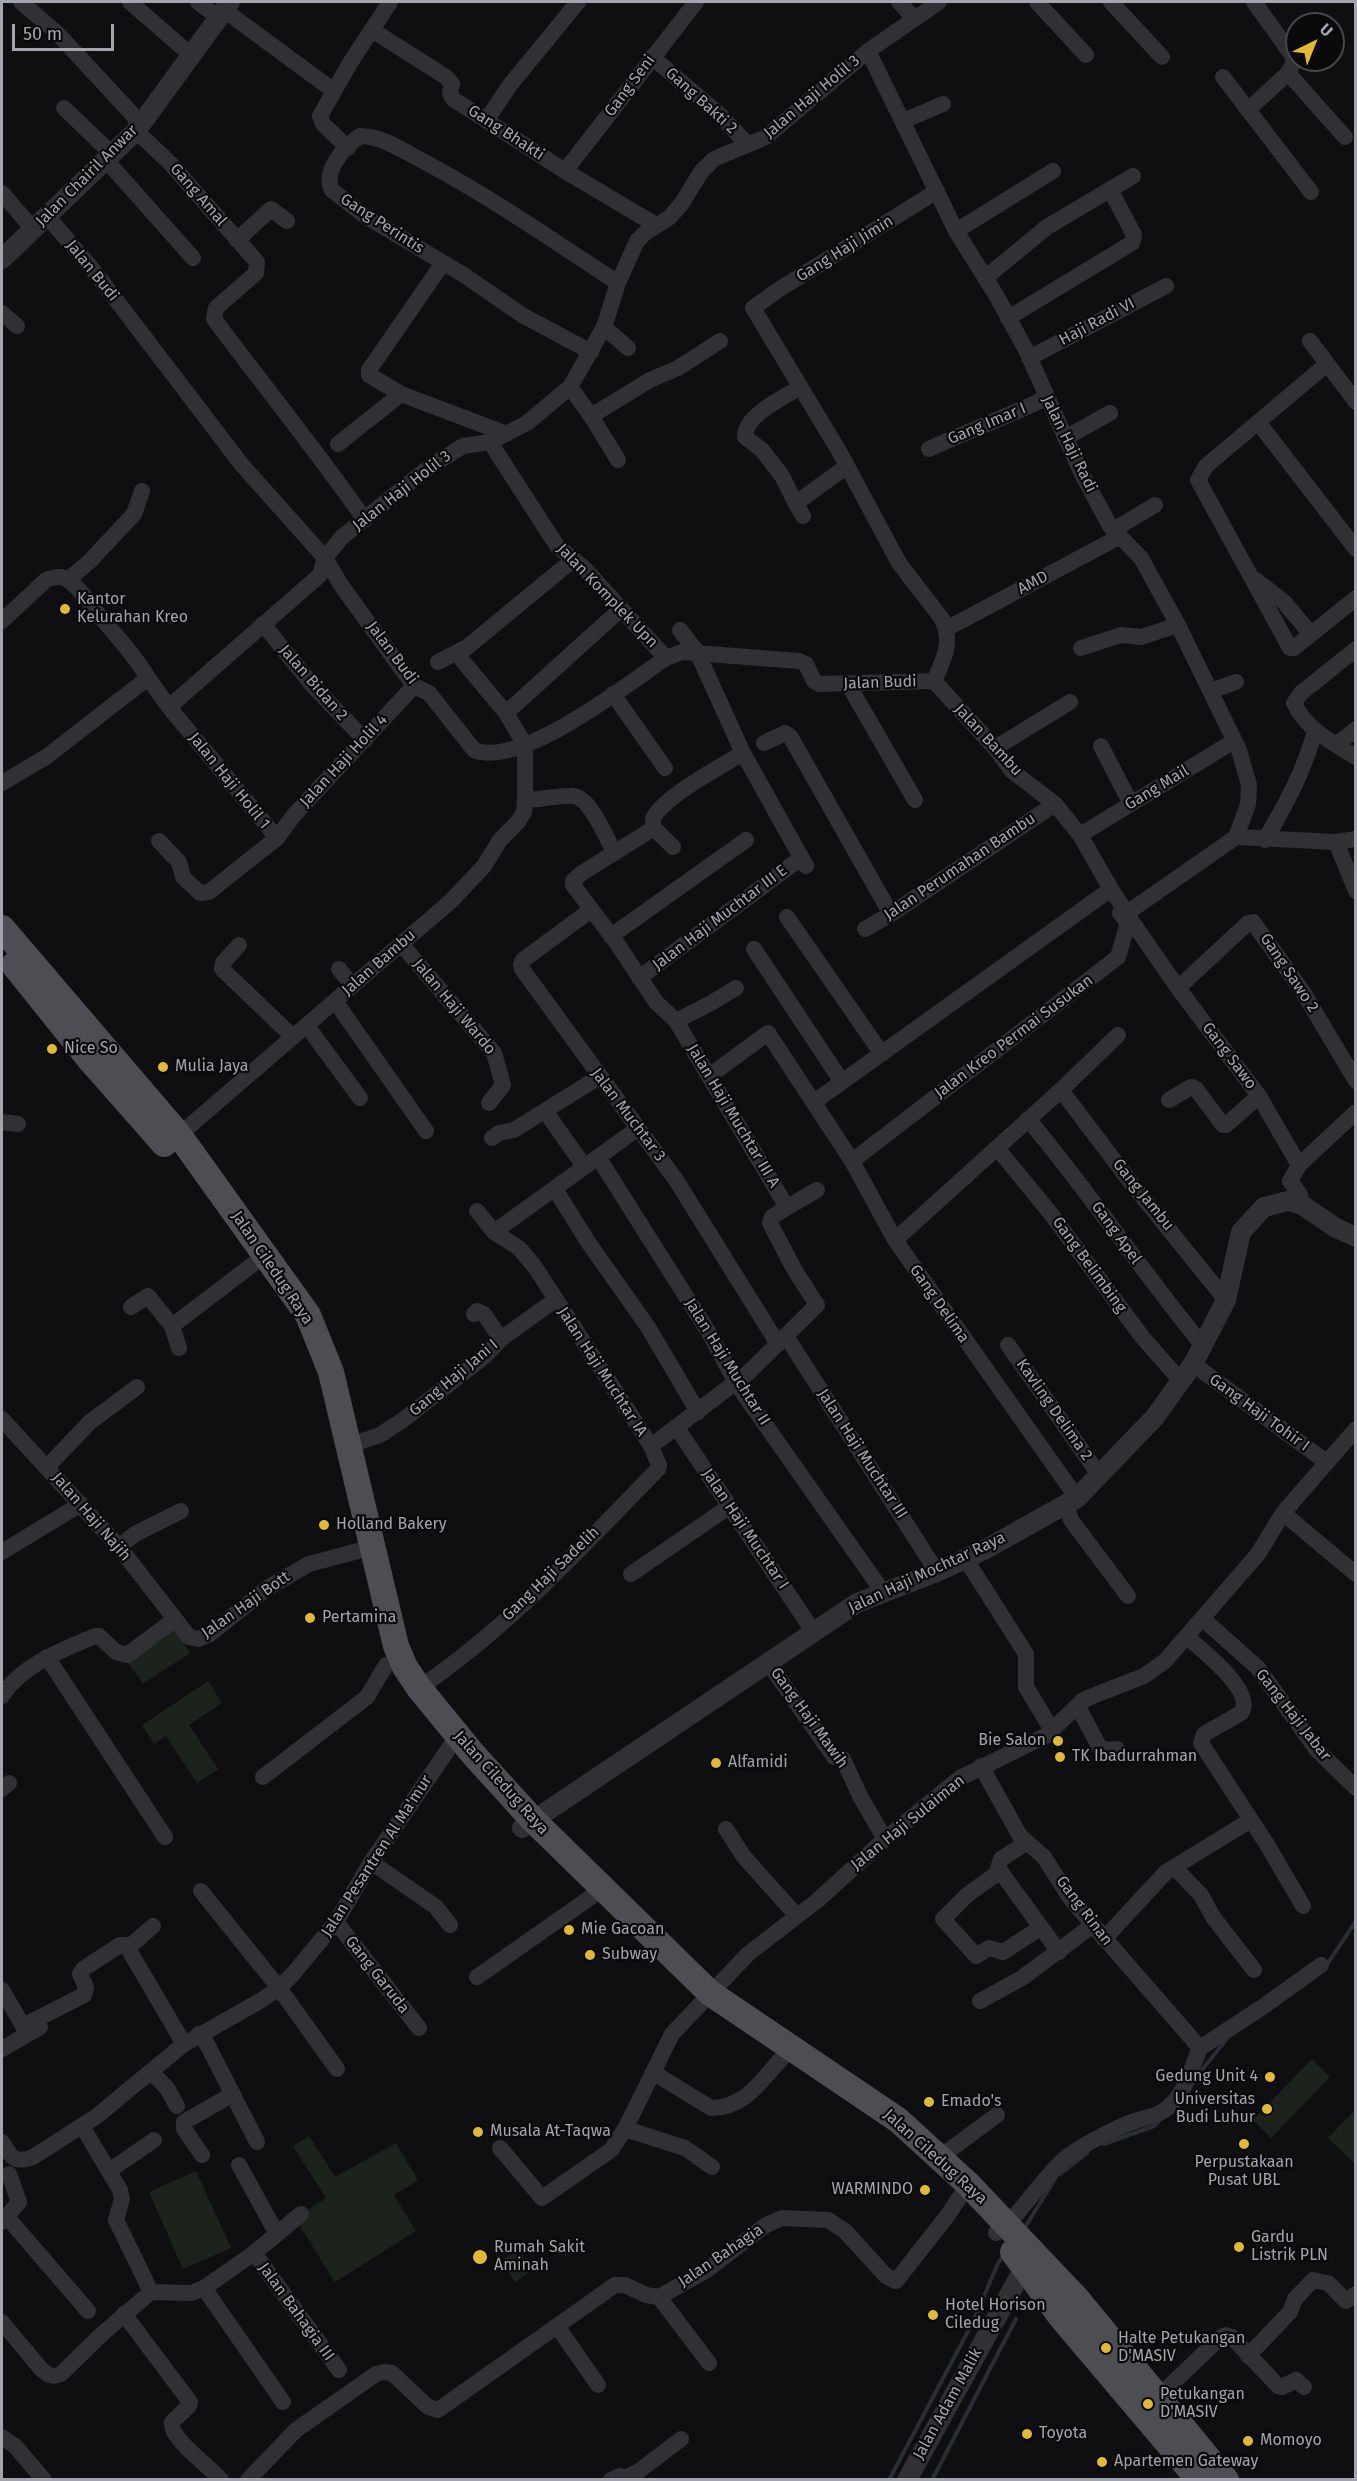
<!DOCTYPE html>
<style>
body{margin:0}
#map{position:relative;width:1357px;height:2481px;overflow:hidden;background:#0f0f11;font-family:"Fira Sans",sans-serif}
canvas{display:block}
.frame{position:absolute;inset:0;border:3px solid #a2a5b0;pointer-events:none}
.north{position:absolute;left:1285px;top:12px;width:60px;height:60px;box-sizing:border-box;background:#0b0a0b;border:2px solid #47484d;border-radius:50%;rotate:43deg;font-size:16px;font-weight:700;line-height:24px;text-align:center;color:#a2a5b0}
.north::after{content:'';display:block;margin:auto;width:21px;height:27px;background:#e1b936;clip-path:polygon(50% 0,100% 100%,50% 72%,0 100%)}
.scale{position:absolute;left:12px;top:24px;width:102px;height:27px;box-sizing:border-box;border:3px solid #a2a5b0;border-top:0;padding-left:8px;font-size:18px;line-height:21px;white-space:nowrap;color:#a2a5b0;-webkit-text-stroke:4px #0b0a0b;paint-order:stroke}
</style>
<div id="map">
<canvas width="1357" height="2481"></canvas>
<div class="frame"></div>
<div class="north">U</div>
<div class="scale">50 m</div>
</div>
<script>
const context = document.querySelector('canvas').getContext('2d');
context.lineJoin = 'round';
function fillPath(path, color) { context.fillStyle = color; context.fill(path, 'evenodd'); }
function trace(path, color, width, dash) { context.strokeStyle = color; context.lineWidth = width; context.lineCap = dash ? 'butt' : 'round'; context.setLineDash(dash || []); context.stroke(path); }
function drawText(font, color, halo, rows, align = 'center') {
  context.font = font + ' "Fira Sans",sans-serif'; context.lineWidth = 4.5; context.setLineDash([]); context.textBaseline = 'middle'; context.strokeStyle = halo; context.fillStyle = color; for (const [text, x, y, turn = 0] of rows) {
    context.save(); context.translate(x, y); context.rotate((+turn || 0) * Math.PI / 180); context.textAlign = isNaN(turn) ? turn : align; if (halo) context.strokeText(text, 0, 0); context.fillText(text, 0, 0); context.restore();
  }
}
const green = new Path2D(`
 M 174,1629 L 190,1653 L 143,1684 L 126,1660 Z
 M 208,1681 L 222,1703 L 189,1725 L 218,1769 L 197,1783 L 166,1736 L 154,1744 L 142,1725 Z
 M 1312,2059 L 1330,2077 L 1271,2138 L 1253,2120 Z
 M 1355,2110 L 1356,2164 L 1355,2164 L 1328,2138 Z
 M 309,2136 L 335,2177 L 396,2143 L 418,2180 L 394,2195 L 416,2231 L 335,2282 L 295,2218 L 326,2198 L 293,2146 Z
 M 196,2171 L 231,2248 L 183,2269 L 149,2192 Z
 M 518,2249 L 532,2270 L 515,2282 L 501,2261 Z`);
const stream = new Path2D(`
 M 1326,1966 L 1356,1921
 M 1197,2076 L 1226,2040
 M 1104,2144 L 1154,2126 L 1160,2120
 M 1060,2174 L 1087,2153
 M 1024,2229 L 1055,2179
 M 889,2480 L 974,2320 L 998,2263 L 1005,2254
 M 932,2480 L 1016,2319`);
const minor = new Path2D(`
 M 21,2 L 57,33 L 134,116 L 138,126
 M 130,2 L 192,56
 M 198,2 L 218,17
 M 899,2 L 914,18
 M 1037,2 L 1086,55
 M 1111,2 L 1162,57
 M 224,10 L 334,91
 M 372,30 L 446,77 L 452,84 L 450,93 L 453,99 L 565,171 L 656,225
 M 868,51 L 956,231 L 996,295 L 1026,350 L 1082,474 L 1110,526 L 1141,558 L 1178,625 L 1239,750 L 1249,785 L 1248,804 L 1236,837
 M 652,57 L 719,114 L 748,145
 M 1288,73 L 1345,137
 M 1223,77 L 1311,192
 M 64,108 L 111,153
 M 1248,110 L 1288,73 L 1294,62 L 1292,55 L 1254,2
 M 487,119 L 510,85 L 578,2
 M 903,121 L 943,104
 M 136,131 L 169,162 L 257,262 L 256,273 L 216,308 L 214,319 C 264,386 317,451 365,520
 M 348,148 L 323,124 L 320,116 L 350,63 L 390,2
 M 105,159 L 193,258
 M 565,171 L 696,2
 M 2,193 L 33,229
 M 47,216 L 94,271 L 242,465 L 325,558 L 341,585 L 414,686 L 429,693 L 474,750 C 520,769 628,684 666,658 L 682,652 L 799,661 L 806,664 L 814,681 L 820,684 L 934,681
 M 956,231 L 1053,171
 M 237,240 L 271,209 L 287,221
 M 443,263 L 369,370 L 369,375 L 401,394 L 507,434
 M 985,278 L 1047,227 L 1133,176
 M 2,313 L 17,326
 M 1008,318 L 1132,243 L 1134,235 L 1111,191
 M 604,327 L 628,348
 M 1310,341 L 1356,402
 M 591,352 L 522,315 L 464,275 L 365,216 L 332,190 C 322,171 345,146 360,136 C 381,136 400,149 419,159 C 488,195 552,240 618,283
 M 1029,358 L 1166,286
 M 1327,364 L 1206,466 L 1198,480 L 1290,648 L 1294,648 L 1356,598
 M 570,387 L 591,416 L 618,460
 M 591,416 L 650,380 L 678,368 L 720,341
 M 1258,422 L 1356,549
 M 1065,438 L 1110,413
 M 490,442 L 557,546 L 584,568 L 666,658
 M 338,444 L 401,394
 M 929,449 C 967,431 1007,417 1046,398
 M 797,506 L 782,476 L 762,450 L 745,437 C 744,415 784,398 800,387
 M 803,516 L 797,506 L 799,501 L 847,466
 M 1113,530 L 1155,505
 M 68,580 L 90,561 L 134,514 L 142,491
 M 1256,580 L 1284,602 L 1310,633
 M 2,621 L 46,580 C 53,577 61,575 68,580 C 80,588 90,604 99,615 C 116,636 135,655 148,678
 M 263,624 L 313,686 L 365,740
 M 946,629 L 1119,537
 M 680,630 L 697,652 L 743,753 L 806,866
 M 1081,648 L 1121,635 L 1141,637 L 1178,625
 M 1356,649 L 1301,693 L 1294,703 C 1306,729 1332,743 1356,757
 M 438,662 L 463,649
 M 934,681 C 944,659 953,642 942,619 L 899,563 L 839,451 L 753,308 L 778,290 L 937,191
 M 934,681 L 995,748 L 1012,771 L 1055,804 L 1080,835 L 1111,889 L 1135,926 L 1178,988 L 1259,1096 L 1299,1165
 M 848,684 L 915,800
 M 1210,691 L 1236,682
 M 613,694 L 665,768
 M 169,707 L 320,575 L 325,558 L 342,537 L 428,468 L 463,446 L 490,442 L 527,423 L 570,387 L 604,327 L 618,283 L 637,241 L 645,233 L 670,217 L 682,203 L 701,172 L 714,159 L 766,137 L 868,51 L 939,2
 M 506,713 L 621,609
 M 764,743 L 785,733 L 790,736 L 891,914
 M 1336,745 L 1356,729
 M 1101,746 L 1131,804
 M 995,748 L 1070,702
 M 2,783 L 46,757 L 148,678 L 169,707 L 277,838
 M 525,800 L 525,745 L 506,713 L 461,659 L 460,653 L 574,559
 M 1080,835 L 1234,741
 M 1265,840 C 1286,804 1304,771 1315,731
 M 159,841 L 179,862 L 183,877 L 200,893 L 209,892 L 277,838 L 294,815 L 414,686
 M 1336,842 L 1356,891
 M 673,847 L 654,828 C 653,823 652,819 655,815 C 669,794 720,767 743,753
 M 591,910 L 523,960 L 521,964 L 522,969 L 676,1180 L 778,1344
 M 1127,913 L 1236,837 L 1336,842 L 1356,839
 M 787,917 L 882,1054
 M 865,929 L 891,914 L 1055,804
 M 611,936 L 746,840
 M 239,945 L 223,963 L 222,969 L 293,1037
 M 402,945 L 494,1053 L 503,1085 L 489,1103
 M 754,949 L 842,1082
 M 339,969 L 352,985
 M 639,978 L 801,858
 M 1178,988 L 1248,923 L 1253,922 L 1303,992 L 1356,1081
 M 335,1001 L 426,1131
 M 676,1021 L 711,1003 L 736,988
 M 307,1026 L 360,1098
 M 709,1076 L 768,1033 L 852,1161 L 895,1240 L 1077,1498
 M 1061,1090 L 1132,1184 L 1226,1300
 M 1169,1100 L 1191,1087 L 1196,1089 L 1223,1125 L 1226,1125 L 1259,1096
 M 814,1102 L 1111,889
 M 545,1111 L 584,1166
 M 1028,1119 C 1090,1193 1143,1273 1204,1347
 M 2,1122 L 18,1124
 M 179,1135 L 451,901 L 484,866 L 500,840 L 518,822 L 524,812 L 525,800 C 541,800 557,795 573,796 C 590,797 606,837 614,852
 M 492,1138 L 499,1133 L 514,1130 L 599,1077
 M 997,1148 L 1051,1214 L 1143,1338 L 1181,1381
 M 598,1157 L 711,1336 L 736,1383 L 883,1592
 M 852,1161 L 1118,957 L 1128,923 L 1120,913
 M 555,1189 L 588,1242 L 648,1327 L 698,1412
 M 1302,1205 L 1300,1195 L 1290,1181 L 1299,1165 L 1356,1112
 M 786,1208 L 817,1190
 M 477,1211 L 494,1232 L 519,1248 L 535,1267 L 651,1446 L 748,1373 L 817,1305 L 794,1269 L 770,1223 L 772,1217 L 786,1208 L 785,1204 L 676,1021 L 656,1002 L 616,942 L 573,885 L 573,881 L 582,873 L 654,828
 M 494,1232 L 637,1129
 M 895,1240 L 1061,1090 L 1118,1035
 M 131,1307 L 148,1296 L 172,1326
 M 474,1314 L 477,1311 L 484,1314 L 501,1339
 M 786,1336 L 937,1572
 M 1008,1345 L 1100,1476
 M 179,1348 L 172,1326 L 252,1265
 M 1193,1364 L 1325,1461
 M 2,1419 L 119,1547 L 189,1637 L 198,1639 L 210,1634 L 269,1587 L 309,1564 L 358,1551
 M 677,1428 L 813,1631
 M 347,1446 L 380,1435 L 403,1420 L 485,1356 L 501,1339 L 555,1300
 M 47,1467 L 90,1422 L 137,1387
 M 1066,1505 L 1071,1520 L 1128,1596
 M 1283,1513 L 1356,1574
 M 119,1547 L 135,1534 L 181,1511
 M 2,1552 L 81,1504
 M 965,1558 L 1026,1654 L 1026,1687 L 1052,1730
 M 631,1574 L 730,1506
 M 1203,1619 L 1258,1668 L 1317,1750 L 1356,1788
 M 1188,1638 C 1202,1650 1256,1692 1241,1713 L 1204,1734 L 1201,1743 L 1268,1846 L 1303,1906
 M 47,1657 L 165,1837
 M 767,1661 L 834,1757 L 843,1759 L 861,1798 L 885,1839
 M 419,1688 C 508,1628 583,1546 658,1469 L 659,1465 L 651,1446
 M 2,1696 C 22,1665 62,1650 95,1636 L 99,1636 L 116,1652 L 127,1655 L 174,1620
 M 1078,1707 L 1100,1748 L 1107,1750 L 1117,1749
 M 981,1766 L 1020,1836 L 1044,1857 L 1070,1898 L 1093,1925 L 1200,2048
 M 263,1777 L 367,1697 L 386,1665
 M 2,1789 L 9,1783
 M 726,1829 L 744,1857 L 797,1916
 M 1026,1843 L 1001,1859 L 998,1868 L 1059,1952
 M 371,1862 L 436,1907 L 450,1925
 M 1175,1868 L 1201,1895 L 1213,1917 L 1254,1970
 M 999,1872 L 967,1895 L 943,1919 L 976,1956 L 989,1948 L 1003,1952 L 1040,1928
 M 201,1891 L 279,1988 L 337,2069
 M 336,1922 L 419,2028
 M 1104,1939 L 1166,1872 L 1251,1820
 M 129,1947 L 153,1926
 M 477,1977 L 591,1897
 M 2,1990 L 23,2026 L 84,1995 L 86,1987 L 80,1974 L 83,1969 L 120,1945 L 126,1945 L 184,2044
 M 980,2001 L 1022,1978 L 1093,1925
 M 199,2034 L 207,2044 L 257,2142
 M 1200,2048 L 1264,2006 L 1321,1965
 M 2,2049 L 40,2027
 M 151,2072 L 167,2088 L 177,2106
 M 654,2073 L 711,2108 C 745,2108 761,2081 782,2058
 M 82,2126 L 120,2190 L 122,2199 L 116,2220 L 151,2292 L 191,2293 L 204,2288 L 254,2253 L 301,2214
 M 625,2129 L 685,2148 L 712,2167
 M 2,2142 C 11,2157 14,2164 33,2157 L 97,2116 L 184,2044 L 260,2001 L 279,1988 L 293,1974 L 336,1922 L 371,1862 L 458,1735
 M 500,2148 L 542,2198 L 611,2150 L 625,2129 L 672,2034 L 748,1954 L 818,1900 L 885,1839 L 960,1778 L 1047,1735 L 1082,1701 L 1090,1697 L 1144,1676 L 1165,1661 L 1258,1554 L 1283,1513 L 1356,1429
 M 202,2155 L 184,2129 L 184,2122 L 233,2094
 M 940,2157 L 997,2115
 M 239,2165 L 277,2234
 M 109,2171 L 154,2140
 M 7,2217 L 88,2311
 M 2,2222 L 19,2202 L 9,2174
 M 996,2233 C 1024,2212 1041,2178 1068,2156 C 1084,2144 1119,2126 1138,2120 C 1154,2116 1166,2113 1177,2098 C 1188,2084 1193,2064 1200,2048
 M 254,2253 L 339,2370
 M 204,2288 L 283,2402
 M 659,2297 L 709,2363
 M 124,2314 L 190,2402 L 189,2406 L 172,2422 C 169,2439 210,2466 221,2480
 M 2,2322 L 41,2369 C 48,2375 52,2378 61,2374 L 102,2334 L 151,2292
 M 557,2326 L 598,2385
 M 1248,2356 L 1290,2312 L 1295,2299 L 1313,2280 L 1328,2283 L 1346,2301 L 1356,2294
 M 1159,2396 L 1220,2338 L 1226,2335 L 1232,2337 L 1278,2386 L 1282,2387 L 1296,2380 L 1304,2387
 M 2,2437 L 15,2446 L 44,2480
 M 248,2480 L 296,2430 L 376,2374 L 384,2372 L 392,2373 L 428,2407 L 438,2410 L 615,2285 L 625,2285 L 646,2295 L 659,2297 L 707,2270 L 766,2225 L 782,2218 L 828,2220 L 845,2231 L 886,2276 L 896,2281 L 948,2215 L 968,2184
 M 611,2480 L 620,2476 L 625,2478 L 639,2471 L 681,2439`);
const tertiary = new Path2D(`
 M 2,259 L 136,131 L 230,2
 M 522,1828 L 857,1603 L 937,1572 L 984,1550 L 1077,1498 L 1155,1417 L 1193,1364 L 1226,1300 L 1241,1232 L 1264,1207 L 1288,1201 L 1302,1205 L 1336,1228 L 1356,1237
 M 907,2480 L 1025,2266`);
const primary = new Path2D(`
 M 2,928 L 179,1135 L 308,1315 L 331,1372 L 396,1646 L 405,1667 L 419,1688 L 473,1754 L 533,1820 L 710,1993 L 898,2120 L 968,2184 L 1078,2300 L 1226,2480
 M 14,965 L 91,1061 L 164,1144
 M 1013,2252 L 1061,2317 L 1199,2480`);
const markers = [
 [65,609,6,"#e1b936"],
 [52,1049,6,"#e1b936"],
 [163,1067,6,"#e1b936"],
 [324,1525,6,"#e1b936"],
 [310,1618,6,"#e1b936"],
 [1058,1741,6,"#e1b936"],
 [1060,1757,6,"#e1b936"],
 [716,1763,6,"#e1b936"],
 [569,1930,6,"#e1b936"],
 [590,1955,6,"#e1b936"],
 [1270,2077,6,"#e1b936"],
 [929,2102,6,"#e1b936"],
 [1267,2109,6,"#e1b936"],
 [478,2132,6,"#e1b936"],
 [1244,2144,6,"#e1b936"],
 [925,2190,6,"#e1b936"],
 [1239,2247,6,"#e1b936"],
 [480,2257,8,"#e1b936"],
 [933,2315,6,"#e1b936"],
 [1106,2348,6,"#e1b936"],
 [1148,2404,6,"#e1b936"],
 [1027,2434,6,"#e1b936"],
 [1248,2441,6,"#e1b936"],
 [1102,2462,6,"#e1b936"]
];
const streetNames = [
 ["Gang Seni",630,86,-53],
 ["Jalan Haji Holil 3",812,97,-40],
 ["Gang Bakti 2",701,101,42],
 ["Gang Bhakti",506,133,33],
 ["Jalan Chairil Anwar",87,176,-45],
 ["Gang Amal",198,195,49],
 ["Gang Perintis",382,224,33],
 ["Gang Haji Jimin",845,249,-32],
 ["Jalan Budi",92,271,51],
 ["Haji Radi VI",1097,322,-28],
 ["Gang Imar I",987,424,-23],
 ["Jalan Haji Radi",1069,444,64],
 ["Jalan Haji Holil 3",402,491,-38],
 ["AMD",1033,583,-28],
 ["Jalan Komplek Upn",607,596,46],
 ["Jalan Budi",392,653,53],
 ["Jalan Bidan 2",313,683,49],
 ["Jalan Budi",880,683,-2],
 ["Jalan Bambu",988,740,47],
 ["Jalan Haji Holil 4",344,761,-47],
 ["Jalan Haji Holil 1",229,781,51],
 ["Gang Mail",1157,788,-31],
 ["Jalan Perumahan Bambu",960,867,-34],
 ["Jalan Haji Muchtar III E",720,918,-37],
 ["Jalan Bambu",379,963,-41],
 ["Gang Sawo 2",1289,973,56],
 ["Jalan Haji Wardo",454,1007,50],
 ["Jalan Kreo Permai Susukan",1014,1037,-37],
 ["Gang Sawo",1229,1056,53],
 ["Jalan Muchtar 3",628,1115,53],
 ["Jalan Haji Muchtar III A",733,1116,59],
 ["Gang Jambu",1143,1195,51],
 ["Gang Apel",1116,1233,54],
 ["Gang Belimbing",1089,1265,54],
 ["Jalan Ciledug Raya",272,1268,56],
 ["Gang Delima",939,1304,55],
 ["Jalan Haji Muchtar II",727,1362,58],
 ["Jalan Haji Muchtar IA",602,1372,57],
 ["Gang Haji Jani I",454,1378,-40],
 ["Kavling Delima 2",1054,1410,55],
 ["Gang Haji Tohir I",1259,1413,36],
 ["Jalan Haji Muchtar III",862,1454,57],
 ["Jalan Haji Najih",91,1517,49],
 ["Jalan Haji Muchtar I",745,1529,56],
 ["Jalan Haji Mochtar Raya",927,1573,-25],
 ["Gang Haji Sadelih",551,1574,-44],
 ["Jalan Haji Bott",246,1605,-35],
 ["Gang Haji Jabar",1293,1715,52],
 ["Gang Haji Mawih",809,1718,54],
 ["Jalan Ciledug Raya",501,1783,48],
 ["Jalan Haji Sulaiman",908,1823,-39],
 ["Jalan Pesantren Al Ma'mur",377,1856,-57],
 ["Gang Rinan",1084,1911,53],
 ["Gang Garuda",377,1975,52],
 ["Jalan Ciledug Raya",935,2157,42],
 ["Jalan Bahagia",721,2256,-34],
 ["Jalan Bahagia III",296,2312,54],
 ["Jalan Adam Malik",948,2404,-61]
];
const poiNames = [
 ["Kantor",77,600],
 ["Kelurahan Kreo",77,618],
 ["Nice So",64,1049],
 ["Mulia Jaya",175,1067],
 ["Holland Bakery",336,1525],
 ["Pertamina",322,1618],
 ["Bie Salon",1046,1741,"right"],
 ["TK Ibadurrahman",1072,1757],
 ["Alfamidi",728,1763],
 ["Mie Gacoan",581,1930],
 ["Subway",602,1955],
 ["Gedung Unit 4",1258,2077,"right"],
 ["Universitas",1255,2100,"right"],
 ["Budi Luhur",1255,2118,"right"],
 ["Emado's",941,2102],
 ["Musala At-Taqwa",490,2132],
 ["Perpustakaan",1244,2163,"center"],
 ["Pusat UBL",1244,2181,"center"],
 ["WARMINDO",913,2190,"right"],
 ["Gardu",1251,2238],
 ["Listrik PLN",1251,2256],
 ["Rumah Sakit",494,2248],
 ["Aminah",494,2266],
 ["Hotel Horison",945,2306],
 ["Ciledug",945,2324],
 ["Halte Petukangan",1118,2339],
 ["D'MASIV",1118,2357],
 ["Petukangan",1160,2395],
 ["D'MASIV",1160,2413],
 ["Toyota",1039,2434],
 ["Momoyo",1260,2441],
 ["Apartemen Gateway",1114,2462]
];
fillPath(green, '#1c231d');
trace(stream, '#292e35', 4);
trace(minor, '#313135', 16);
trace(tertiary, '#313135', 20);
trace(primary, '#4d4e54', 26);
for (const [x, y, r, color] of markers) { const dot = new Path2D(); dot.arc(x, y, r, 0, 2 * Math.PI); context.fillStyle = color; context.fill(dot); trace(dot, '#0b0a0b', 2); }
drawText('16px', '#a2a5b0', '#0b0a0b', streetNames);
drawText('16px', '#a2a5b0', '#0b0a0b', poiNames, 'left');
</script>
